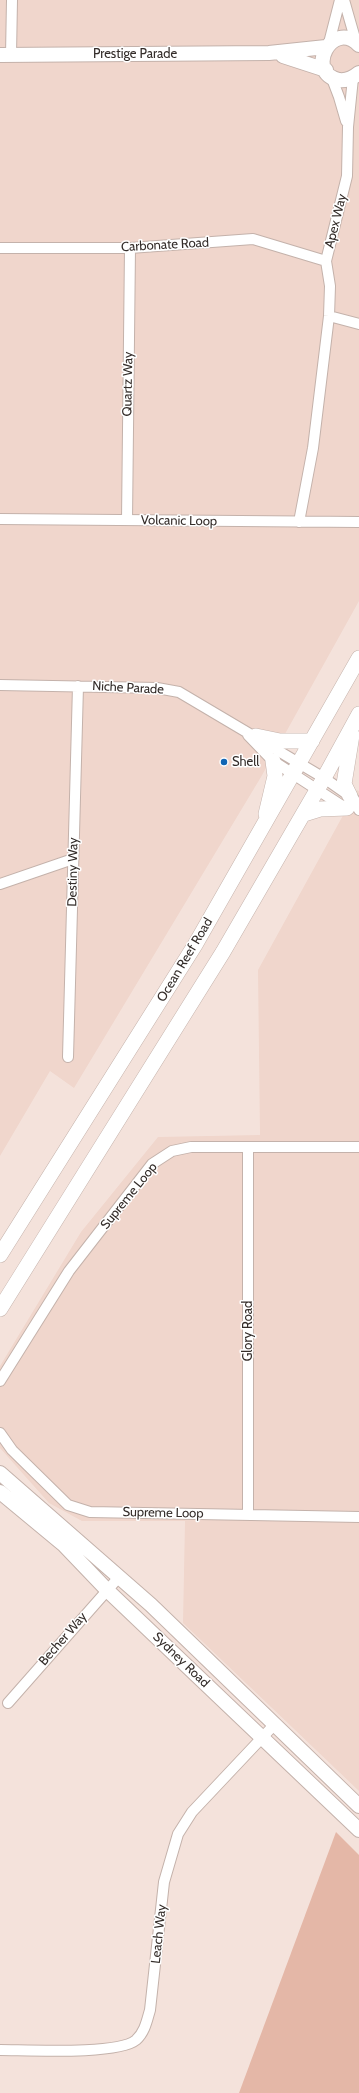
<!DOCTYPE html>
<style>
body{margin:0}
canvas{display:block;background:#f4e2db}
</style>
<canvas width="359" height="2093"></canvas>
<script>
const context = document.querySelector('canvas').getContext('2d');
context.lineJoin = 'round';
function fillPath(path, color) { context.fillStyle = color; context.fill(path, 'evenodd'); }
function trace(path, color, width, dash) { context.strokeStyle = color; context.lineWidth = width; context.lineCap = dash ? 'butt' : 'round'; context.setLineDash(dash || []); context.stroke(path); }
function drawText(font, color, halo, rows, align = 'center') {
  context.font = font + ' Cabin,sans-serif'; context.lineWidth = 3; context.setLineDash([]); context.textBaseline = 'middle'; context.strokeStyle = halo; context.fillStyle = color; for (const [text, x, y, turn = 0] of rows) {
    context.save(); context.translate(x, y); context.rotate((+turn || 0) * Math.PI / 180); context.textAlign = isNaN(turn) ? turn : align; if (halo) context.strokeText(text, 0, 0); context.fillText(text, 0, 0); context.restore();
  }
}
const built = new Path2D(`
 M 0,0 L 359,0 L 359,601 L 261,777 L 74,1088 L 50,1071 L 0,1156 Z
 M 357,790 L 359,791 L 359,1791 L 183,1623 L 185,1521 L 82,1521 L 49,1503 L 0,1448 L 0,1366 L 81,1232 L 158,1137 L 260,1135 L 258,970 Z`);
const green = new Path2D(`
 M 336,1832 L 359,1855 L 359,2093 L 239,2093 Z`);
const street = new Path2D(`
 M 344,0 L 356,42
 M 329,43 L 340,0
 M 11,55 L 12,0
 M 331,76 L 339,97 L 346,121
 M 0,248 L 130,248 L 253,239 L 326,261
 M 329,316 L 359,324
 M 0,519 L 359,522
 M 127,520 L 130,248
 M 299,522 L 313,448 L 329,316 L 330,286 L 326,261 L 347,176 L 348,127 L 353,78
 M 0,685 L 157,688 L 179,692 L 324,778 L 354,799 L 359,810
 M 248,735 L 273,761 L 347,809
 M 0,884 L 73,859
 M 68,1057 L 78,686
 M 0,1381 L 69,1271 L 152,1164 L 172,1151 L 191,1147 L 359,1147
 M 0,1433 L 12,1450 L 68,1505 L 90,1512 L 359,1517
 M 248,1515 L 248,1147
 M 8,1703 L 119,1577
 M 0,2050 C 27,2050 118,2055 136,2040 C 145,2032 147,2020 150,2010 L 164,1882 L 178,1834 L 192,1812 L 274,1725`);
const secondary = new Path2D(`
 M 359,45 C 332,18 304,73 339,80 C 347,81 353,78 359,73
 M 0,55 L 269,53 L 326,47
 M 283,56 L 326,70
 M 0,1473 L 151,1605 L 359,1806
 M 0,1492 L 63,1544 L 107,1590 L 359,1830`);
const primary = new Path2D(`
 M 256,736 L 280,741 L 312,741
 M 350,796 L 344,784 L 352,735
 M 266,814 L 275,776 L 273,761
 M 304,814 L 320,809 L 347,808
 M 0,1255 L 195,945 L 359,658
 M 0,1309 L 223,952 L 324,778 L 359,714`);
const markers = [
 [224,762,4,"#1166b4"]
];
const streetNames = [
 ["Prestige Parade",135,54],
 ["Apex Way",336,221,-76],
 ["Carbonate Road",165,245,-3],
 ["Quartz Way",128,384,-89],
 ["Volcanic Loop",179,521,1],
 ["Niche Parade",128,688,3],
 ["Destiny Way",73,872,-89],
 ["Ocean Reef Road",185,960,-59],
 ["Supreme Loop",129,1196,-51],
 ["Glory Road",248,1331,-90],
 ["Supreme Loop",163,1513,1],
 ["Becher Way",63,1639,-49],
 ["Sydney Road",181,1660,44],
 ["Leach Way",159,1934,-84]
];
const poiNames = [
 ["Shell",232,762]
];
fillPath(built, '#f0d6cc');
fillPath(green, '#e4b7a7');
trace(street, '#c4b2ab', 12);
trace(secondary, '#c4b2ab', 16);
trace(primary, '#c4b2ab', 16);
trace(street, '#fff', 10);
trace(secondary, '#fff', 14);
trace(primary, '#fff', 15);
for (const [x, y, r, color] of markers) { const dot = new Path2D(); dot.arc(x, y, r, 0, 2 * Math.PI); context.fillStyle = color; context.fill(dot); trace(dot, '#fff', 1.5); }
drawText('13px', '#342d2a', '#fff', streetNames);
drawText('13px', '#342d2a', '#fff', poiNames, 'left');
</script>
